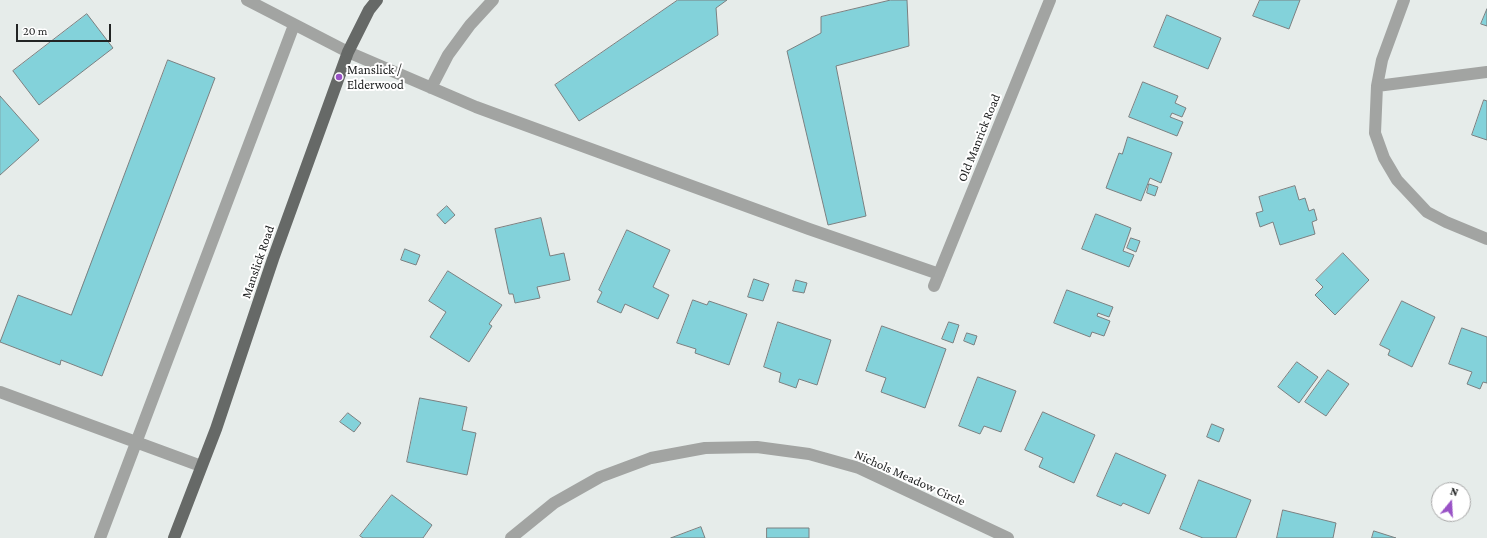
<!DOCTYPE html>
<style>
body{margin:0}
#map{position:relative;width:1487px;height:538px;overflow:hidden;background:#e6ecea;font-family:"Crimson Pro",serif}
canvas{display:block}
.north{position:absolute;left:1431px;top:482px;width:40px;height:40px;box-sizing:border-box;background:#fff;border:1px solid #a7a7a7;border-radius:50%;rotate:18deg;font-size:11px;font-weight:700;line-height:16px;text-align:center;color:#222424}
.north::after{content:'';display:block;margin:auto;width:14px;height:18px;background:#9952c6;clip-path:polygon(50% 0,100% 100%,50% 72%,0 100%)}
.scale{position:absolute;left:16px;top:24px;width:95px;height:18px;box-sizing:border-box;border:2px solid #222424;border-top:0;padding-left:5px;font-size:12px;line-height:14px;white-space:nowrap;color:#222424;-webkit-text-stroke:3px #fff;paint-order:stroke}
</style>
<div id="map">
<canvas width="1487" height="538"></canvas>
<div class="north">N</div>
<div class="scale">20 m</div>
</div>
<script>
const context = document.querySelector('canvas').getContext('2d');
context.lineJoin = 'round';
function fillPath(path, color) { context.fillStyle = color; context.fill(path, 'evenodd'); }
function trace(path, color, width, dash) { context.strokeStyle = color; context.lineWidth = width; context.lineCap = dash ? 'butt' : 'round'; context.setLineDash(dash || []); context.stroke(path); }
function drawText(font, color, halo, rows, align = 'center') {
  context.font = font + ' "Crimson Pro",serif'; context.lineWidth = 4; context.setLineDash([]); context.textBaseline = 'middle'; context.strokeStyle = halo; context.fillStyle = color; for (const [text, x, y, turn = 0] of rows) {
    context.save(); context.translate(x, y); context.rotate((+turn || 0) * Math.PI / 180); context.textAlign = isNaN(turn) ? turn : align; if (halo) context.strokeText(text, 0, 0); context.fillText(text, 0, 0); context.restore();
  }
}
const building = new Path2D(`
 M 678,0 L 727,0 L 716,8 L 718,35 L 579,121 L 555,85 Z
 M 891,0 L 907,0 L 909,46 L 836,66 L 866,216 L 828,225 L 787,51 L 821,33 L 821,17 Z
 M 1260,0 L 1300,0 L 1289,29 L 1253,16 Z
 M 1487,9 L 1487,26 L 1481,24 Z
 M 87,14 L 113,48 L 39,105 L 13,71 Z
 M 1167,15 L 1221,38 L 1208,69 L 1154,47 Z
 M 168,60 L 215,78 L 102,376 L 61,360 L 60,365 L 0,342 L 18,295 L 71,315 Z
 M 1143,82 L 1178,96 L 1175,103 L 1186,108 L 1182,117 L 1172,113 L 1170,117 L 1183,122 L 1177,136 L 1129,117 Z
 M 0,96 L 39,140 L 0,175 Z
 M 1484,100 L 1487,101 L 1487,140 L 1472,135 Z
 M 1128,137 L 1172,153 L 1161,183 L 1150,178 L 1141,201 L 1106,188 L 1119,153 L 1122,154 Z
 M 1149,184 L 1158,187 L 1155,196 L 1147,193 Z
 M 1295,186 L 1299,200 L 1305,198 L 1309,211 L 1314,209 L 1317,220 L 1312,222 L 1315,234 L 1280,245 L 1273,222 L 1260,227 L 1256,213 L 1263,211 L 1259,197 Z
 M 447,206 L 455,215 L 445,224 L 437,215 Z
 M 1096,214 L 1131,228 L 1123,251 L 1134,255 L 1129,267 L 1082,249 Z
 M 541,218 L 550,256 L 564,253 L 570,280 L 537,287 L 540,298 L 515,303 L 513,294 L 509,294 L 495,229 Z
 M 627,230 L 670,250 L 653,287 L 669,295 L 658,319 L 625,304 L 621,313 L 597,302 L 602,292 L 599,290 Z
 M 1131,238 L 1140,241 L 1136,252 L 1127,248 Z
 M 405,249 L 420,255 L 416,265 L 401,260 Z
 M 1343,253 L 1369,280 L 1335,315 L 1315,295 L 1323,287 L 1316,280 Z
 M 448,271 L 502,305 L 489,324 L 492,326 L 469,362 L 430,337 L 446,312 L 429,301 Z
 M 754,279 L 769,284 L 763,301 L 748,297 Z
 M 796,280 L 807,283 L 804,293 L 793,291 Z
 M 1067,290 L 1113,307 L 1109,317 L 1098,313 L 1097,316 L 1110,321 L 1104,336 L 1092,332 L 1090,337 L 1054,323 Z
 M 693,300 L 707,305 L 709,301 L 747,314 L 729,365 L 695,353 L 696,349 L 677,343 Z
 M 1402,301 L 1435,317 L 1412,367 L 1388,355 L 1390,350 L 1380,345 Z
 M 778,322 L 831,340 L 817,385 L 799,379 L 796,388 L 779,382 L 781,373 L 764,367 Z
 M 949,322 L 959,325 L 953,343 L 942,339 Z
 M 882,326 L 946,349 L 925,408 L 881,392 L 886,378 L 866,371 Z
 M 1462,328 L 1487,337 L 1487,383 L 1483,382 L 1480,389 L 1467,384 L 1472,372 L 1449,364 Z
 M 967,333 L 977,336 L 974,345 L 964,341 Z
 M 1297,362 L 1318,377 L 1299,403 L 1278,387 Z
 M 1328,370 L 1349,384 L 1326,416 L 1305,402 Z
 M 978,377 L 1016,391 L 1001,432 L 984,426 L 980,434 L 959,426 Z
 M 420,398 L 467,407 L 462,430 L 476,433 L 467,475 L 407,462 Z
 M 1043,412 L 1095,435 L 1074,483 L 1039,467 L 1043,458 L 1025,450 Z
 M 348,413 L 361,423 L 354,432 L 340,422 Z
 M 1212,424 L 1224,429 L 1219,442 L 1207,437 Z
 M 1116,453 L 1166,475 L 1149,514 L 1123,503 L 1121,506 L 1097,496 Z
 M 1199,480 L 1251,500 L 1236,538 L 1203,538 L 1180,529 Z
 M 392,495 L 432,525 L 423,538 L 363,538 L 360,536 Z
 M 1283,510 L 1336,523 L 1333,538 L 1277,538 Z
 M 701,527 L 705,538 L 671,538 Z
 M 767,528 L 809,528 L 809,538 L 767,538 Z
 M 1374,531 L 1396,538 L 1372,538 Z`);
const minor = new Path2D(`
 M 247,0 L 348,52 L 476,107 L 809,229 L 939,274
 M 1404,0 L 1382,60 L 1377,86 L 1375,133 L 1384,158 L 1397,180 L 1427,212 L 1446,222 L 1487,239
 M 1377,86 L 1487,72
 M 431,88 L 448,55 L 470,25 L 493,0
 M 934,286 L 1050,0
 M 0,392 L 201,466
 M 100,538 L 294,25
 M 511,538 L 554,503 L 600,477 L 651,458 L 705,448 L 757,447 L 809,454 L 859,468 L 1008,538`);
const major = new Path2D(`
 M 174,538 L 216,429 L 273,259 L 348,52 L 369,10 L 377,0`);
const markers = [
 [339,77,4,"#9952c6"]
];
const poiNames = [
 ["Manslick /",347,70],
 ["Elderwood",347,85]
];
const streetNames = [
 ["Old Manrick Road",979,138,-68],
 ["Manslick Road",258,262,-71],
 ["Nichols Meadow Circle",910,478,24]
];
fillPath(building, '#83d2da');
trace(building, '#7b8081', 1);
trace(minor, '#a2a4a2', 12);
trace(major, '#666967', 12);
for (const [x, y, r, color] of markers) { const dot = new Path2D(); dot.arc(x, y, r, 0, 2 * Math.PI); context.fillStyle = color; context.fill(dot); trace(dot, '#fff', 1.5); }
drawText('13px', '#222424', '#fff', poiNames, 'left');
drawText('13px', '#222424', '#fff', streetNames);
</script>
